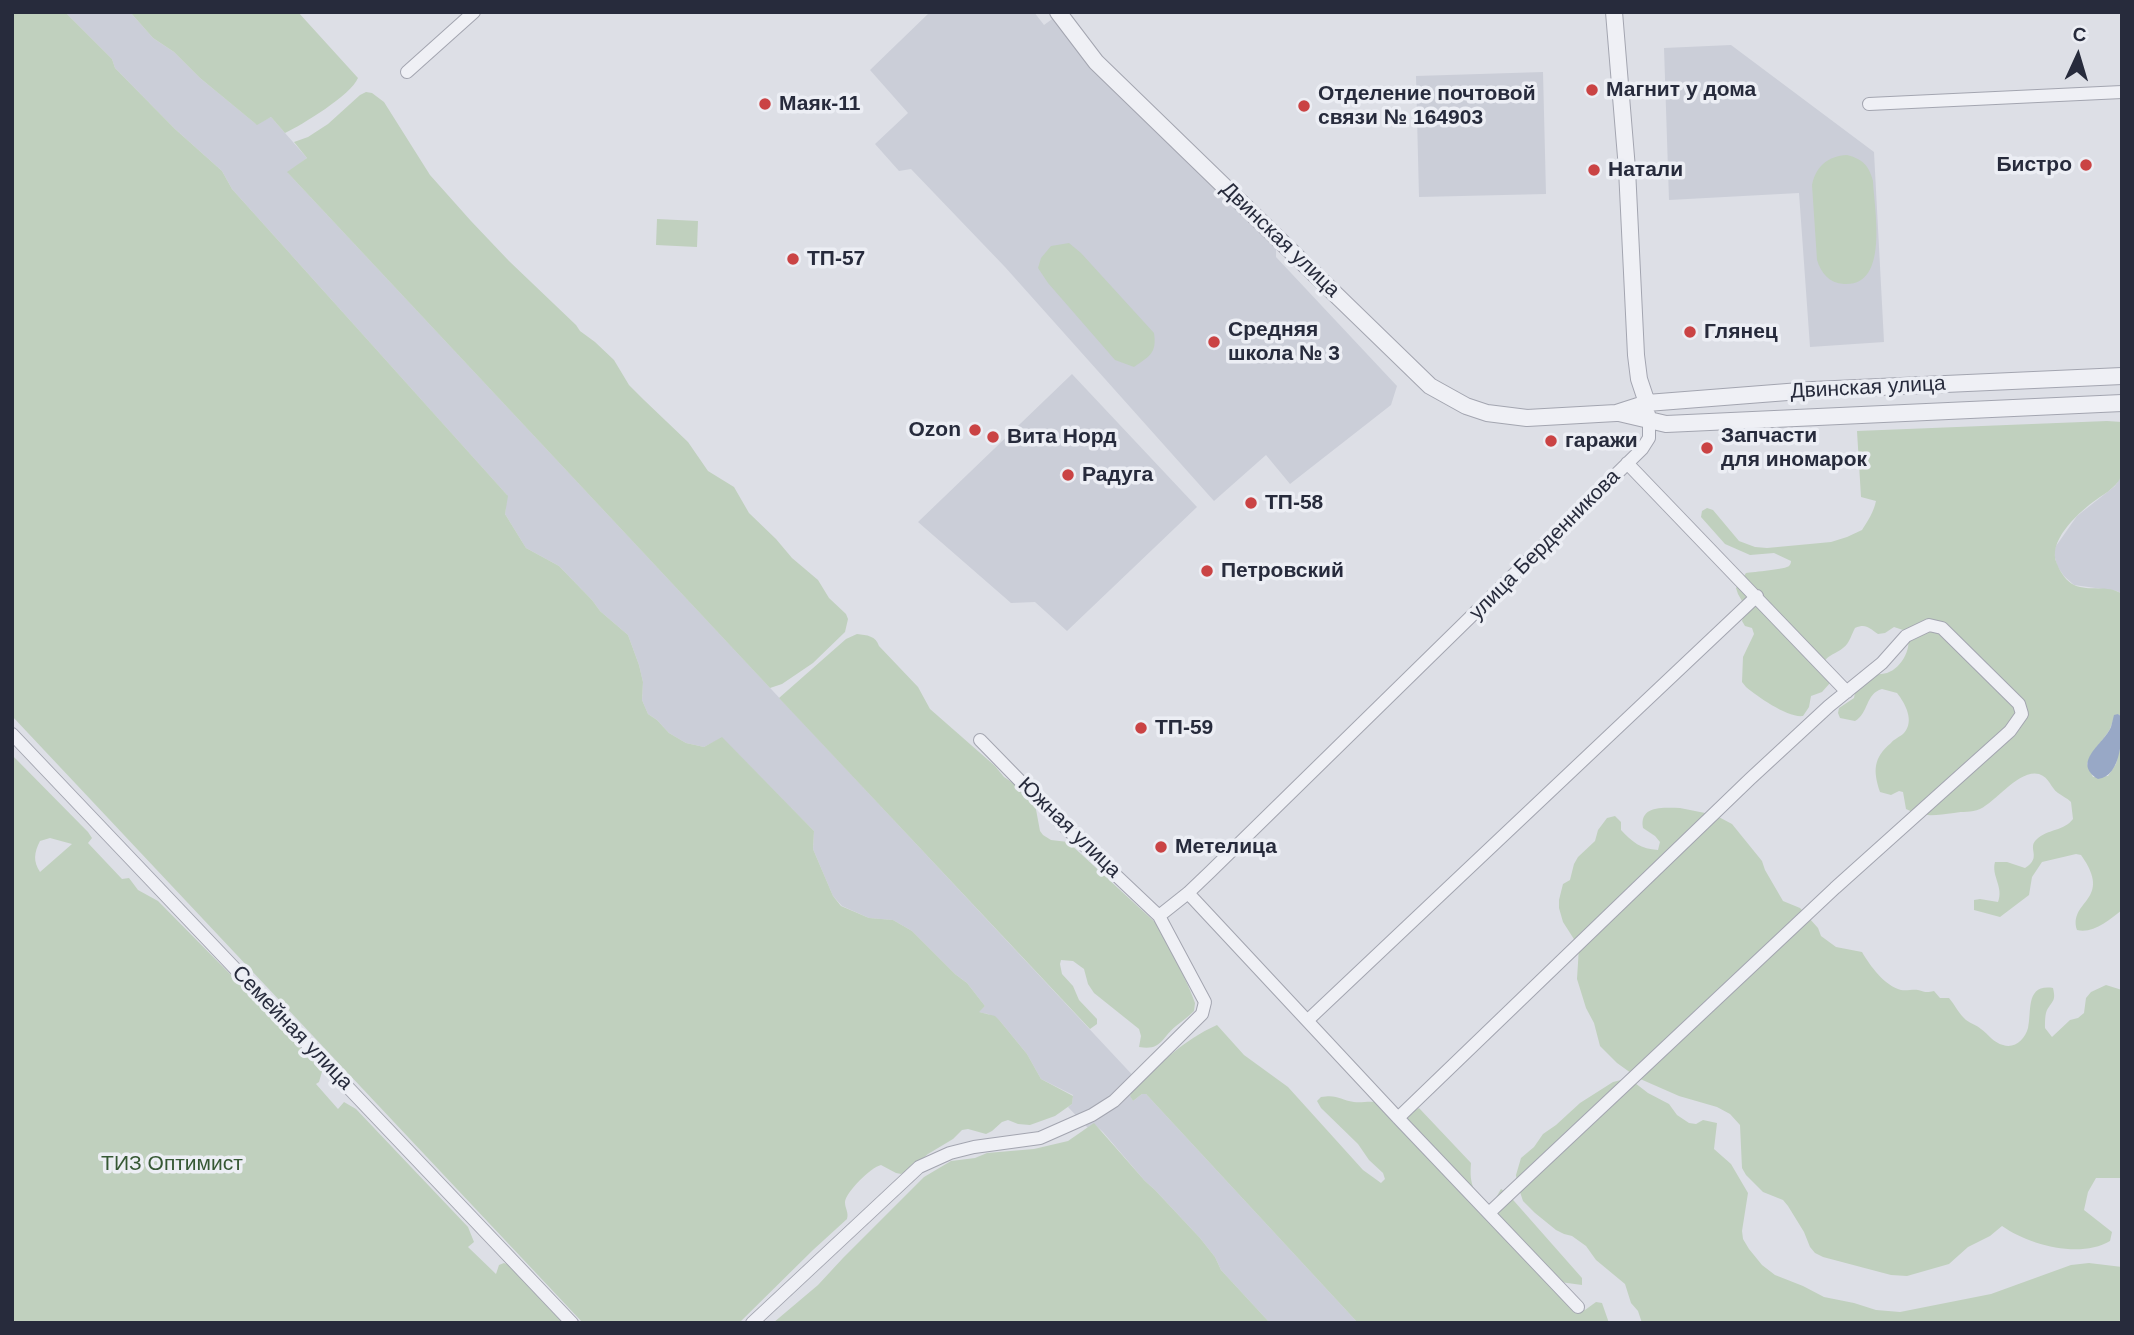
<!DOCTYPE html>
<meta charset="utf-8">
<style>
body{margin:0}
#map{position:relative;width:2134px;height:1335px;overflow:hidden;background:#dddfe6;font-family:Arial,sans-serif}
canvas{display:block}
.frame{position:absolute;inset:0;border:14px solid #272b3c;pointer-events:none}
.north{position:absolute;left:2043px;top:21px;width:70px;height:70px;-webkit-text-stroke:5px #eceef4;paint-order:stroke;rotate:4deg;font-size:19px;font-weight:700;line-height:28px;text-align:center;color:#272b3c}
.north::after{content:'';display:block;margin:auto;width:24px;height:32px;background:#272b3c;clip-path:polygon(50% 0,100% 100%,50% 72%,0 100%)}
</style>
<div id="map">
<canvas width="2134" height="1335"></canvas>
<div class="frame"></div>
<div class="north">С</div>
</div>
<script>
const context = document.querySelector('canvas').getContext('2d');
context.lineJoin = 'round';
function fillPath(path, color) { context.fillStyle = color; context.fill(path, 'evenodd'); }
function trace(path, color, width, dash) { context.strokeStyle = color; context.lineWidth = width; context.lineCap = dash ? 'butt' : 'round'; context.setLineDash(dash || []); context.stroke(path); }
function drawText(font, color, halo, rows, align = 'center') {
  context.font = font + ' Arial,sans-serif'; context.lineWidth = 7; context.setLineDash([]); context.textBaseline = 'middle'; context.strokeStyle = halo; context.fillStyle = color; for (const [text, x, y, turn = 0] of rows) {
    context.save(); context.translate(x, y); context.rotate((+turn || 0) * Math.PI / 180); context.textAlign = isNaN(turn) ? turn : align; if (halo) context.strokeText(text, 0, 0); context.fillText(text, 0, 0); context.restore();
  }
}
const built = new Path2D(`
 M 65,12 L 130,12 L 153,38 L 174,52 L 200,78 L 256,124 L 271,117 L 307,158 L 288,173 L 1139,1082 L 1130,1095 L 1133,1101 L 1142,1094 L 1146,1094 L 1358,1323 L 1270,1323 L 1221,1270 L 1215,1257 L 1200,1238 L 1155,1190 L 1145,1181 L 1103,1132 L 1094,1124 L 1088,1128 L 1068,1107 L 1072,1104 L 1073,1095 L 1041,1079 L 1027,1054 L 1000,1021 L 988,1014 L 978,1012 L 985,1006 L 967,983 L 955,974 L 912,931 L 893,920 L 869,918 L 842,906 L 833,896 L 813,849 L 814,831 L 722,738 L 704,747 L 686,743 L 669,733 L 657,720 L 648,714 L 642,700 L 643,682 L 639,665 L 628,635 L 600,611 L 592,600 L 559,566 L 526,548 L 505,514 L 507,495 L 232,189 L 222,171 L 175,129 L 115,68 L 112,59 Z
 M 930,12 L 1034,12 L 1044,25 L 1055,17 L 1106,78 L 1276,249 L 1276,257 L 1397,386 L 1391,405 L 1290,484 L 1266,455 L 1214,501 L 1005,267 L 911,169 L 899,171 L 875,144 L 908,113 L 870,70 Z
 M 1731,45 L 1874,152 L 1884,342 L 1810,347 L 1799,193 L 1669,200 L 1664,48 Z
 M 1543,72 L 1546,194 L 1419,197 L 1416,76 Z
 M 1072,374 L 1197,507 L 1067,631 L 1035,602 L 1011,603 L 918,522 Z
 M 2122,475 L 2122,594 L 2117,591 L 2074,585 L 2064,576 L 2057,566 L 2054,553 L 2056,546 L 2077,516 L 2115,486 Z`);
const green = new Path2D(`
 M 12,12 L 65,12 L 112,59 L 115,68 L 175,129 L 222,171 L 232,189 L 508,496 L 505,514 L 526,548 L 559,566 L 592,600 L 600,611 L 628,635 L 639,665 L 643,682 L 642,700 L 648,714 L 657,720 L 669,733 L 686,743 L 704,747 L 722,737 L 814,831 L 813,849 L 833,896 L 841,906 L 869,918 L 893,920 L 912,931 L 955,974 L 967,983 L 985,1006 L 979,1012 L 995,1016 L 1000,1021 L 1027,1054 L 1041,1079 L 1073,1096 L 1072,1104 L 1055,1116 L 1030,1125 L 1018,1124 L 1008,1120 L 1002,1122 L 992,1131 L 986,1134 L 968,1129 L 962,1130 L 953,1139 L 928,1154 L 909,1170 L 901,1174 L 896,1173 L 881,1165 C 871,1167 846,1192 845,1202 C 845,1209 849,1212 847,1219 L 813,1250 L 739,1323 L 583,1323 L 12,716 Z
 M 130,12 L 298,12 L 358,78 C 351,95 302,125 285,133 L 271,117 L 257,125 L 200,78 L 174,52 L 153,38 Z
 M 366,92 L 372,93 L 384,102 L 430,175 L 471,221 L 509,261 L 576,325 L 580,331 L 595,342 L 614,360 L 629,385 L 644,400 L 688,442 L 708,471 L 734,487 L 749,513 L 776,539 L 792,558 L 818,580 L 829,598 L 846,614 L 848,619 L 845,632 L 813,663 L 782,684 L 770,688 L 287,172 L 307,158 L 294,142 L 308,137 L 328,124 L 360,95 Z
 M 1847,155 C 1862,159 1869,165 1873,181 C 1874,208 1890,287 1844,284 C 1829,283 1821,273 1817,260 L 1812,185 C 1816,166 1828,156 1847,155 Z
 M 657,219 L 698,221 L 697,247 L 656,245 Z
 M 1069,243 L 1081,253 L 1154,333 C 1157,353 1150,356 1134,367 L 1115,360 L 1048,283 L 1038,268 L 1041,258 L 1051,246 Z
 M 2107,421 L 2122,422 C 2122,434 2125,468 2121,477 C 2115,489 2102,495 2093,502 C 2076,515 2047,542 2057,564 C 2060,572 2067,582 2074,585 C 2090,592 2107,584 2122,594 L 2122,717 L 2118,714 C 2112,720 2113,722 2110,729 C 2103,741 2092,750 2087,764 L 2093,777 L 2108,776 L 2116,764 L 2122,740 L 2122,910 C 2109,920 2093,934 2077,930 C 2068,900 2114,901 2081,855 L 2076,854 L 2042,862 L 2032,877 L 2029,895 L 2000,917 L 1974,910 L 1974,900 L 1980,899 L 1998,902 C 2004,887 1991,876 1995,862 L 2007,862 L 2025,868 C 2043,857 2026,848 2037,839 C 2048,829 2064,831 2073,819 L 2071,802 C 2067,798 2062,796 2058,793 C 2050,787 2050,778 2039,774 C 2019,769 1997,801 1980,809 C 1971,813 1963,811 1954,813 C 1936,815 1923,818 1906,809 L 1903,792 L 1899,791 L 1891,795 L 1880,792 C 1873,771 1873,758 1891,743 C 1894,739 1900,737 1904,733 C 1915,721 1905,703 1897,693 L 1882,689 C 1865,694 1869,713 1855,721 L 1840,718 L 1838,713 L 1839,708 L 1854,698 L 1856,687 L 1864,674 C 1872,674 1880,675 1887,673 C 1902,668 1914,646 1906,631 L 1894,627 L 1885,633 L 1878,634 C 1869,628 1866,623 1855,628 C 1851,635 1850,643 1843,648 C 1836,654 1829,654 1824,662 L 1830,683 L 1822,692 L 1811,696 L 1809,707 L 1803,716 C 1788,718 1758,697 1746,687 L 1742,682 L 1743,657 L 1754,634 L 1752,628 L 1745,626 L 1742,621 L 1746,608 L 1738,594 L 1736,588 L 1746,573 C 1753,572 1787,569 1789,566 C 1790,565 1791,563 1791,561 L 1774,553 L 1750,555 L 1725,544 L 1701,517 L 1702,511 L 1707,508 L 1713,510 L 1739,541 L 1755,547 L 1767,548 L 1831,542 L 1847,537 L 1862,530 C 1868,521 1874,511 1876,501 L 1861,497 L 1857,431 Z
 M 857,634 C 867,635 876,636 879,646 L 918,687 L 930,709 L 995,766 L 1004,777 L 1016,785 L 1035,804 L 1040,831 L 1043,835 L 1051,840 L 1068,842 L 1157,924 L 1174,955 L 1190,990 L 1195,1003 L 1194,1011 C 1188,1017 1182,1021 1176,1026 C 1161,1038 1162,1051 1139,1047 L 1141,1036 L 1139,1029 L 1094,993 L 1088,984 L 1084,969 L 1073,961 L 1061,960 L 1060,964 L 1062,974 L 1073,986 L 1079,1000 L 1097,1019 L 1097,1024 L 1090,1029 L 779,698 L 846,639 Z
 M 12,755 L 88,832 L 92,838 L 88,843 L 122,879 L 129,878 L 138,890 L 158,901 L 323,1068 L 319,1082 L 316,1084 L 338,1109 L 344,1102 L 356,1109 L 468,1227 L 474,1242 L 468,1247 L 496,1274 L 499,1265 L 504,1263 L 509,1265 L 564,1323 L 12,1323 ZM 50,838 L 72,844 L 40,872 C 33,861 34,853 40,841 Z
 M 1680,808 L 1715,815 L 1732,824 L 1762,861 L 1765,870 L 1783,901 L 1800,908 L 1818,928 L 1821,936 L 1836,947 L 1862,952 C 1870,966 1885,986 1901,990 C 1907,991 1913,989 1918,990 C 1925,992 1926,993 1934,991 L 1940,998 L 1949,998 C 1955,1005 1959,1014 1966,1020 C 1971,1024 1977,1025 1981,1029 C 1988,1034 1994,1043 2003,1045 C 2015,1049 2025,1039 2028,1028 C 2032,1011 2025,984 2053,988 C 2056,1001 2053,1000 2047,1010 C 2045,1014 2045,1022 2045,1028 L 2052,1037 L 2070,1020 L 2078,1018 L 2084,1013 L 2086,998 L 2091,992 L 2106,985 L 2122,990 L 2122,1178 L 2096,1178 L 2088,1192 L 2084,1210 L 2112,1232 L 2110,1241 C 2080,1259 2029,1245 2002,1226 L 1990,1236 L 1968,1247 L 1949,1264 L 1907,1276 L 1891,1275 L 1823,1257 L 1815,1253 L 1810,1247 L 1804,1232 L 1788,1206 L 1783,1200 L 1763,1192 L 1746,1175 L 1742,1168 L 1740,1125 L 1730,1114 L 1717,1107 L 1679,1096 L 1638,1078 L 1617,1063 L 1600,1046 L 1594,1023 L 1586,1008 L 1577,979 L 1579,947 L 1563,922 L 1559,908 L 1559,900 L 1563,884 L 1570,880 L 1574,864 L 1578,857 L 1595,841 L 1598,830 L 1607,818 L 1615,816 L 1621,822 L 1621,830 C 1632,842 1641,849 1658,850 L 1660,842 L 1655,836 L 1643,828 C 1639,805 1664,808 1680,808 Z
 M 1217,1025 L 1244,1055 L 1288,1087 L 1363,1170 L 1381,1183 L 1385,1179 L 1383,1173 L 1369,1160 L 1358,1144 L 1321,1108 L 1317,1101 L 1321,1097 C 1338,1094 1340,1100 1354,1102 C 1361,1103 1368,1101 1376,1102 C 1391,1104 1404,1118 1419,1108 L 1471,1163 C 1469,1186 1474,1193 1490,1208 L 1501,1189 L 1507,1193 L 1582,1278 L 1582,1285 L 1560,1282 L 1574,1302 L 1585,1310 L 1596,1302 L 1602,1303 L 1609,1323 L 1358,1323 L 1146,1094 L 1142,1094 L 1133,1101 L 1130,1096 L 1132,1090 C 1159,1065 1183,1040 1217,1025 Z
 M 1621,1080 L 1629,1080 L 1635,1083 L 1648,1093 L 1669,1104 L 1677,1115 L 1689,1123 L 1696,1124 L 1703,1120 L 1717,1123 L 1714,1149 L 1731,1164 L 1748,1193 L 1742,1231 L 1743,1239 L 1749,1249 L 1762,1265 L 1775,1275 L 1803,1286 L 1824,1297 L 1854,1303 L 1876,1310 L 1900,1312 L 1991,1294 L 2071,1265 L 2089,1263 L 2122,1267 L 2122,1323 L 1642,1323 L 1638,1311 L 1631,1303 L 1625,1284 L 1596,1260 L 1586,1246 L 1572,1236 L 1564,1234 L 1556,1230 L 1535,1213 L 1523,1201 L 1517,1183 L 1516,1175 L 1521,1158 L 1534,1147 L 1543,1134 L 1556,1125 L 1580,1103 L 1613,1082 Z
 M 1094,1123 L 1145,1181 L 1155,1190 L 1200,1238 L 1215,1257 L 1221,1270 L 1270,1323 L 773,1323 L 818,1285 L 843,1258 L 924,1177 L 951,1161 L 975,1158 L 987,1153 L 1034,1149 L 1068,1141 Z`);
const water = new Path2D(`
 M 2118,714 L 2122,717 C 2122,736 2122,776 2098,779 C 2071,762 2104,744 2111,727 C 2112,723 2113,719 2114,715 Z`);
const minor = new Path2D(`
 M 407,72 L 474,12
 M 1869,104 L 2122,92
 M 1627,463 L 1847,692
 M 12,734 L 572,1323
 M 1188,893 L 1398,1118 L 1578,1307
 M 1159,916 L 1188,893 L 1210,872 L 1642,449 L 1649,438 L 1649,414
 M 1308,1020 L 1757,596
 M 1398,1118 L 1750,779 L 1829,706 L 1882,663 L 1906,636 L 1929,625 L 1942,628 L 2019,704 L 2022,714 L 2010,731 L 1835,888 L 1489,1213
 M 752,1323 L 919,1167 L 950,1153 L 974,1147 L 1040,1138 L 1092,1115 L 1114,1101 L 1202,1014 L 1205,1002 L 1159,916 L 1067,829 L 980,740`);
const tertiary = new Path2D(`
 M 1058,12 L 1096,62 L 1430,386 L 1466,406 L 1487,413 L 1527,418 L 1616,413 L 1647,403 L 1813,390 L 2122,376
 M 1614,12 L 1627,169 L 1636,355 L 1639,379 L 1647,403
 M 1619,413 L 1666,424 L 2122,403`);
const markers = [
 [1592,90,7,"#ca4344"],
 [765,104,7,"#ca4344"],
 [1304,106,7,"#ca4344"],
 [2086,165,7,"#ca4344"],
 [1594,170,7,"#ca4344"],
 [793,259,7,"#ca4344"],
 [1690,332,7,"#ca4344"],
 [1214,342,7,"#ca4344"],
 [975,430,7,"#ca4344"],
 [993,437,7,"#ca4344"],
 [1551,441,7,"#ca4344"],
 [1707,448,7,"#ca4344"],
 [1068,475,7,"#ca4344"],
 [1251,503,7,"#ca4344"],
 [1207,571,7,"#ca4344"],
 [1141,728,7,"#ca4344"],
 [1161,847,7,"#ca4344"]
];
const poiNames = [
 ["Магнит у дома",1606,90],
 ["Отделение почтовой",1318,94],
 ["связи № 164903",1318,118],
 ["Маяк-11",779,104],
 ["Бистро",2072,165,"right"],
 ["Натали",1608,170],
 ["ТП-57",807,259],
 ["Средняя",1228,330],
 ["школа № 3",1228,354],
 ["Глянец",1704,332],
 ["Ozon",961,430,"right"],
 ["Запчасти",1721,436],
 ["для иномарок",1721,460],
 ["Вита Норд",1007,437],
 ["гаражи",1565,441],
 ["Радуга",1082,475],
 ["ТП-58",1265,503],
 ["Петровский",1221,571],
 ["ТП-59",1155,728],
 ["Метелица",1175,847]
];
const streetNames = [
 ["Двинская улица",1280,240,44],
 ["Двинская улица",1868,388,-3],
 ["улица Берденникова",1545,545,-45],
 ["Южная улица",1069,828,44],
 ["Семейная улица",292,1028,46]
];
const parkNames = [
 ["ТИЗ Оптимист",172,1164]
];
fillPath(built, '#cbced8');
fillPath(green, '#c0d0be');
fillPath(water, '#98a8c6');
trace(minor, '#a3a5b0', 14);
trace(tertiary, '#a3a5b0', 18);
trace(minor, '#eff0f5', 12);
trace(tertiary, '#eff0f5', 16);
for (const [x, y, r, color] of markers) { const dot = new Path2D(); dot.arc(x, y, r, 0, 2 * Math.PI); context.fillStyle = color; context.fill(dot); trace(dot, '#eceef4', 2.5); }
drawText('bold 21px', '#272b3c', '#eceef4', poiNames, 'left');
drawText('21px', '#272b3c', '#eceef4', streetNames);
drawText('21px', '#365834', '#eceef4', parkNames);
</script>
